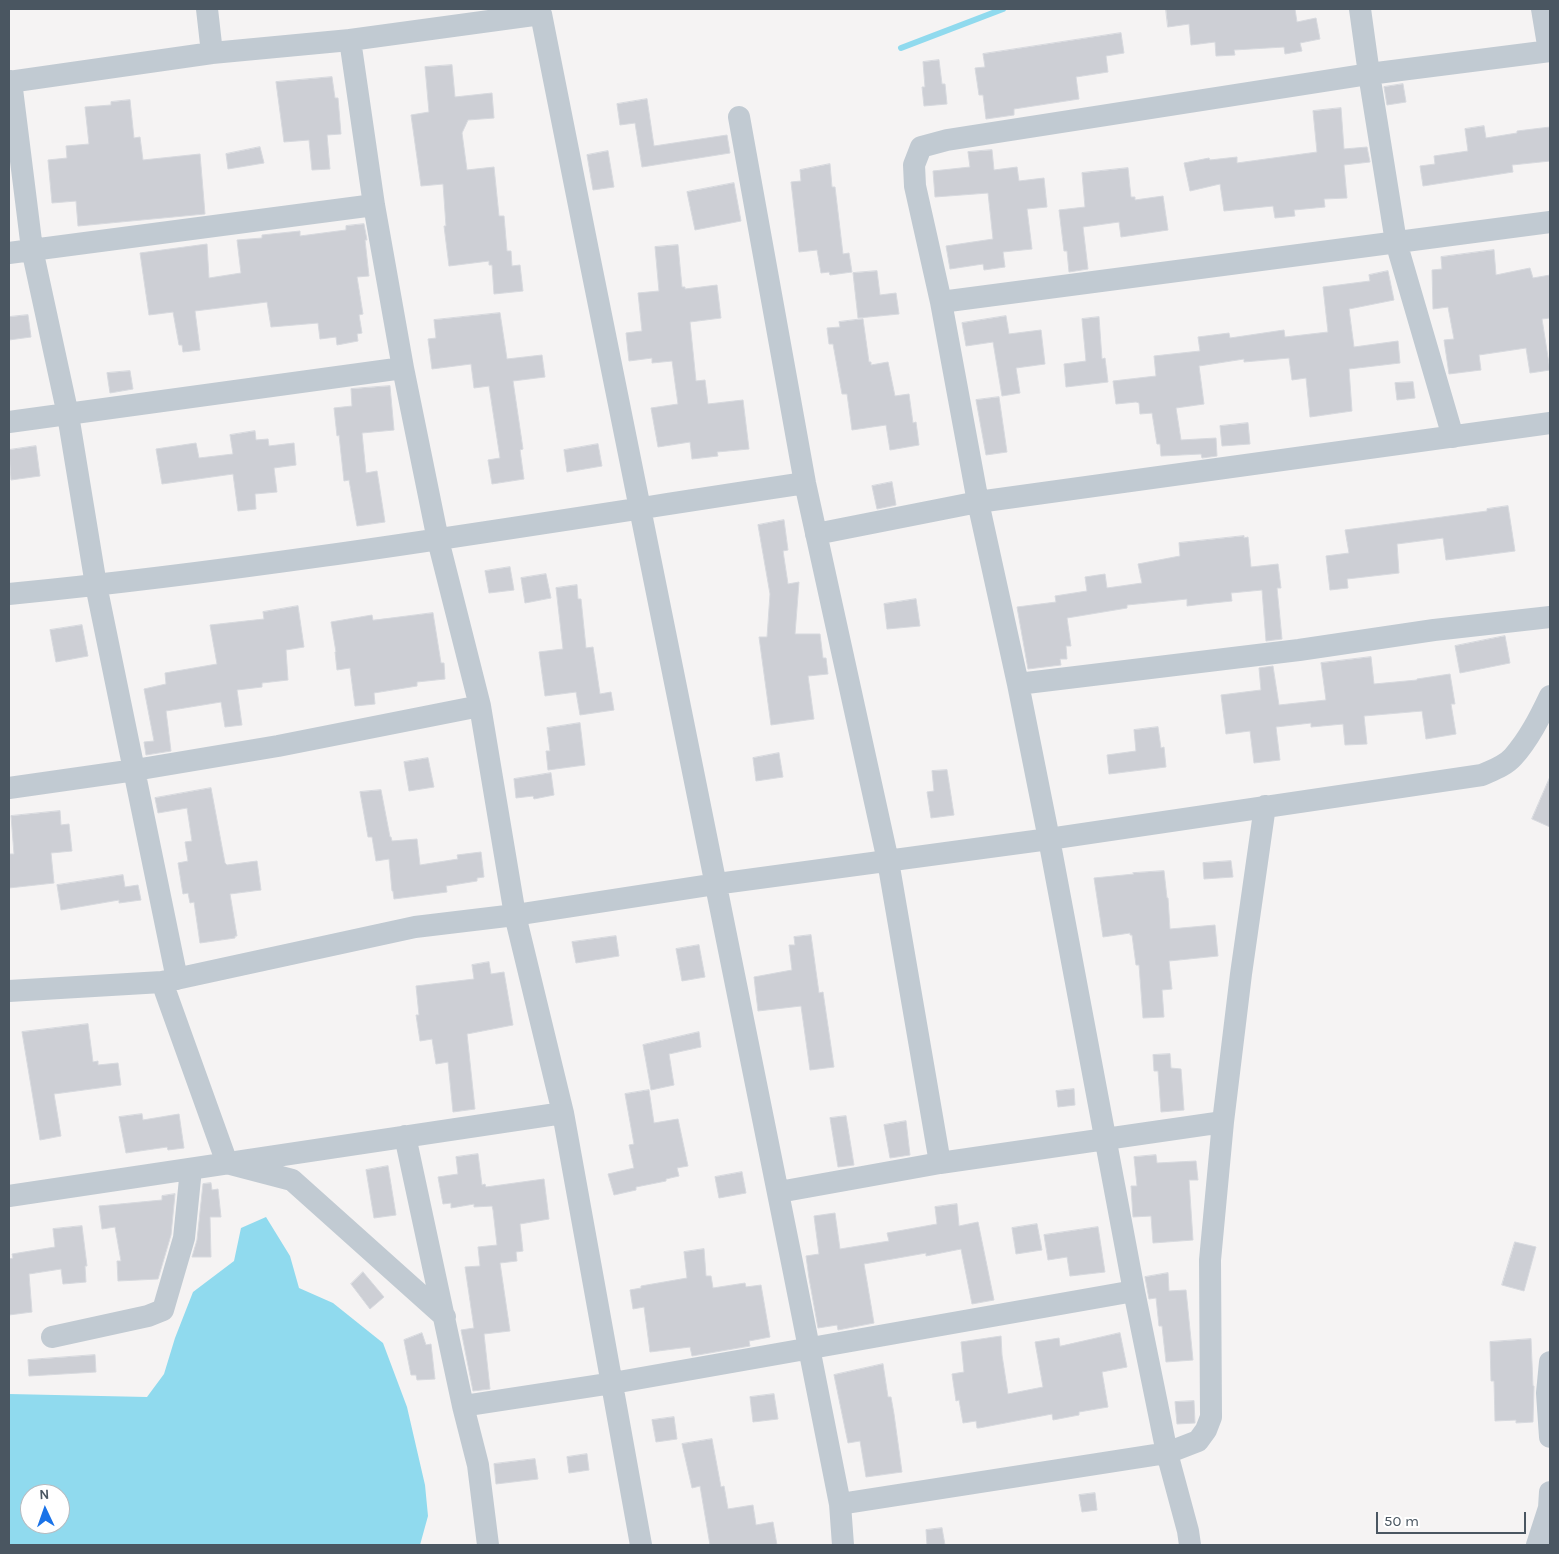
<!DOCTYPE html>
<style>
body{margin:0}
#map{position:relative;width:1559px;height:1554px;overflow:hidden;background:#f5f3f3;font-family:Karla,sans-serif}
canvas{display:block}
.frame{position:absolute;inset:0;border:10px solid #4a5661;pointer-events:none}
.north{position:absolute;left:20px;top:1484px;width:50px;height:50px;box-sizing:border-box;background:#fff;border:1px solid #b7bbc0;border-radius:50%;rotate:357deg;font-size:14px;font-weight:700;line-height:20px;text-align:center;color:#4a5661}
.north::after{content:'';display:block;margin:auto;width:18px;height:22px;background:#1a73e8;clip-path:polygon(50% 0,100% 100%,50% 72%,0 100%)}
.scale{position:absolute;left:1376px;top:1512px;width:150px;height:22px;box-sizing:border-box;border:2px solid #4a5661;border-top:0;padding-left:6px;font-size:15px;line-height:18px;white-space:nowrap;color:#4a5661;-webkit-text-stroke:4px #fff;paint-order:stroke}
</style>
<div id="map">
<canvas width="1559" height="1554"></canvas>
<div class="frame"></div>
<div class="north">N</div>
<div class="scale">50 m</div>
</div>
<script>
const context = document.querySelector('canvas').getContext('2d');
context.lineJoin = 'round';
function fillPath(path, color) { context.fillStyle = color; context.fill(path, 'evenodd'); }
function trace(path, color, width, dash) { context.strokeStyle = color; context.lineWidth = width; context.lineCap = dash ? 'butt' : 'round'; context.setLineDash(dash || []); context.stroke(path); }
const water = new Path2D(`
 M 266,1217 L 290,1256 L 299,1288 L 333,1303 L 383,1343 L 407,1407 L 425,1485 L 428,1516 L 420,1545 L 9,1545 L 9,1394 L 147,1397 L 164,1374 L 175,1338 L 193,1292 L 234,1261 L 241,1228 ZM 30,1494 L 60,1494 L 60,1524 L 30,1524 Z`);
const stream = new Path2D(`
 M 901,48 L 1003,9`);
const building = new Path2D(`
 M 1166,9 L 1295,9 L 1297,22 L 1316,18 L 1320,39 L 1300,43 L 1302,51 L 1285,54 L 1284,47 L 1234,50 L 1235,55 L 1216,56 L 1215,42 L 1191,45 L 1189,24 L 1168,27 Z
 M 1121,33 L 1124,53 L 1106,56 L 1108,72 L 1076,77 L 1079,99 L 1014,109 L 1014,115 L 986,119 L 983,95 L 979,95 L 975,68 L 985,67 L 983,54 Z
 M 939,60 L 942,84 L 945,84 L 947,104 L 924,106 L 922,87 L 925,87 L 923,62 Z
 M 452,65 L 455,97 L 492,93 L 494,118 L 468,120 L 462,133 L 467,170 L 494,167 L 499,216 L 504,216 L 507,251 L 511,251 L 512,266 L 520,265 L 523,291 L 494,294 L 492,265 L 489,265 L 489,261 L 449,266 L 444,226 L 446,226 L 443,184 L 421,186 L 411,115 L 429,112 L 425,67 Z
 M 332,77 L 335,98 L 338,98 L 341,134 L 327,135 L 330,169 L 312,170 L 309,140 L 284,142 L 276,82 Z
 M 1403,84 L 1406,102 L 1387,105 L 1384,87 Z
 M 647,99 L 654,146 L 727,135 L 730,153 L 642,167 L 635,123 L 620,125 L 617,104 Z
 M 130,100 L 134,138 L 140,137 L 143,160 L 200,154 L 205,214 L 78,226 L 76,201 L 52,203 L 48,160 L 67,158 L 66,146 L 89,144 L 85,107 L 111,105 L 111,102 Z
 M 1341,108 L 1344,149 L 1367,147 L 1370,162 L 1344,165 L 1347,198 L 1324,199 L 1325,207 L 1294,210 L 1295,216 L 1275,218 L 1273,206 L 1224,211 L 1220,184 L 1190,191 L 1184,163 L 1209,158 L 1210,160 L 1237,157 L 1237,163 L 1317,152 L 1313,111 Z
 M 1484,126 L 1486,138 L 1517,133 L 1517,131 L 1550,127 L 1550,161 L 1512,165 L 1513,172 L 1423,186 L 1420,166 L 1435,164 L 1434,156 L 1468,151 L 1465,129 Z
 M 260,147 L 264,163 L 228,169 L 226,154 Z
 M 992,150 L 994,170 L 1017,167 L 1019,181 L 1044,178 L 1047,207 L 1027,209 L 1032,249 L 1003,252 L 1005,267 L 984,270 L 983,264 L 950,269 L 946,246 L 993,239 L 988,193 L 935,197 L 933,171 L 970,167 L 968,152 Z
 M 608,151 L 614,187 L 593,190 L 587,155 Z
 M 830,164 L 832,187 L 835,187 L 843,254 L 849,253 L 852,272 L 830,275 L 829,272 L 821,273 L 817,250 L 799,252 L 791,182 L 801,181 L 800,170 Z
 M 1128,168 L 1131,197 L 1135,197 L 1135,200 L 1163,196 L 1168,230 L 1121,237 L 1119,222 L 1083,227 L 1088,269 L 1069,272 L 1067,251 L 1064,251 L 1059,210 L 1085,207 L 1082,173 Z
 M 734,183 L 741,221 L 695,230 L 687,192 Z
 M 364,224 L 367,240 L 365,240 L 369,276 L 357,277 L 363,314 L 359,315 L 362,333 L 357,334 L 358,341 L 337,345 L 336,337 L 320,339 L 318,323 L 271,327 L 267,302 L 195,311 L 200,350 L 183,352 L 182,345 L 179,345 L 173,312 L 149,315 L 140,253 L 207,244 L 209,278 L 241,273 L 237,240 L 262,238 L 262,235 L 300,231 L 300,236 L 346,230 L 346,226 Z
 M 678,245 L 682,287 L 685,287 L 685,289 L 717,285 L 721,318 L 690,322 L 696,381 L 705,380 L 708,404 L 743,400 L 749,449 L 717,452 L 718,456 L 692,459 L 690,442 L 658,447 L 651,408 L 678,404 L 672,361 L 652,363 L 652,358 L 629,361 L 626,333 L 642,331 L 638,293 L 659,291 L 655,247 Z
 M 1494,250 L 1496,275 L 1530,268 L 1533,278 L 1550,275 L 1550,318 L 1542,319 L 1550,370 L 1530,373 L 1526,348 L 1479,355 L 1481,370 L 1449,374 L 1444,340 L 1454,339 L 1448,307 L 1433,309 L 1432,270 L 1442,269 L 1441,257 Z
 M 877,271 L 880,295 L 896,293 L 899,314 L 858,318 L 853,273 Z
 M 1388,271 L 1394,300 L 1349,309 L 1354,347 L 1398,341 L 1400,363 L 1349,369 L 1352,411 L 1310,417 L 1306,378 L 1292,380 L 1289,358 L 1244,362 L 1244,359 L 1199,366 L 1204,404 L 1176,408 L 1181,440 L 1216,438 L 1217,456 L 1202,458 L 1201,454 L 1161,456 L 1160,444 L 1157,444 L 1152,413 L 1140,414 L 1139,403 L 1136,402 L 1116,404 L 1113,381 L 1156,376 L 1154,356 L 1200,351 L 1198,337 L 1229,333 L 1230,338 L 1284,330 L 1285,337 L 1328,332 L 1323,287 L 1370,281 L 1369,275 Z
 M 500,313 L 507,359 L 542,355 L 545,377 L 513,381 L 523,449 L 520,450 L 524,479 L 492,484 L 488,460 L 500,458 L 489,386 L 474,388 L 471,364 L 432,369 L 428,339 L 436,338 L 434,320 Z
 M 28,315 L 31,337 L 9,340 L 9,317 Z
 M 1006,316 L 1009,334 L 1041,330 L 1045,364 L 1016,368 L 1020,393 L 1002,396 L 993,342 L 966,346 L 962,323 Z
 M 1099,317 L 1102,359 L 1105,358 L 1108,382 L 1066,387 L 1064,364 L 1086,361 L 1082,319 Z
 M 863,319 L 869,362 L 871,362 L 871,365 L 888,362 L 895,396 L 909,394 L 913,423 L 916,422 L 919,445 L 890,450 L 886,425 L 852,430 L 847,394 L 842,394 L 833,344 L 829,344 L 827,328 L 840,327 L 839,322 Z
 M 130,371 L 133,389 L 110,393 L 107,373 Z
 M 1413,382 L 1415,398 L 1397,400 L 1395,383 Z
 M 390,386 L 394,430 L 362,433 L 366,473 L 377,471 L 385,522 L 357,526 L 349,480 L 344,481 L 339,435 L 337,436 L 334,408 L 352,406 L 351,389 Z
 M 999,397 L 1007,452 L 986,455 L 976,400 Z
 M 1248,423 L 1250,444 L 1222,446 L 1220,426 Z
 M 255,431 L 256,440 L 268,439 L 269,446 L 294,443 L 296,465 L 274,468 L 277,492 L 255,494 L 256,509 L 238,511 L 233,474 L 162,484 L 156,449 L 196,443 L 199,458 L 233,454 L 230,435 Z
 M 598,444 L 602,466 L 567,472 L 564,450 Z
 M 36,446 L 40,476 L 11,480 L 9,450 Z
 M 892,482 L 896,505 L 877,509 L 872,486 Z
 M 1508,506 L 1515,551 L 1446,560 L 1443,538 L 1397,544 L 1399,573 L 1347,579 L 1348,588 L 1330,590 L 1326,556 L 1349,553 L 1345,530 L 1487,511 L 1487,509 Z
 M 784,520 L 788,550 L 783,551 L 788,584 L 799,582 L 795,634 L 820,634 L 823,658 L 826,658 L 828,674 L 808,676 L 814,719 L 771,725 L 759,637 L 767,637 L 770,594 L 758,525 Z
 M 1244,536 L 1244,538 L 1248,537 L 1251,567 L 1278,564 L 1281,588 L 1277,588 L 1282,639 L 1266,641 L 1262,590 L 1231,593 L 1232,601 L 1203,604 L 1187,606 L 1187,599 L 1127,605 L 1127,608 L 1067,618 L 1071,646 L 1066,646 L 1067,659 L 1060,659 L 1061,665 L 1028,669 L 1017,607 L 1056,602 L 1055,596 L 1087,591 L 1085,577 L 1105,574 L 1107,588 L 1142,583 L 1138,564 L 1180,556 L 1179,543 Z
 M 510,567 L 514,590 L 489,593 L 485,571 Z
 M 546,574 L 551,598 L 525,603 L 521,578 Z
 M 577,585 L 578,599 L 581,599 L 586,648 L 593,647 L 600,694 L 611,692 L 614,710 L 580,715 L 576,692 L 545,696 L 539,652 L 563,649 L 556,588 Z
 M 916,599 L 920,626 L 887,629 L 884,604 Z
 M 298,606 L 304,647 L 286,650 L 288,680 L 262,683 L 262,687 L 237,690 L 242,725 L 225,727 L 221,702 L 166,711 L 171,751 L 146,755 L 144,742 L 154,741 L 144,689 L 166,684 L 165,673 L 217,664 L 210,625 L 264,619 L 263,612 Z
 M 433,613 L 441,663 L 444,663 L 445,679 L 417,682 L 417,686 L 374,693 L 375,704 L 355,706 L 350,668 L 337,670 L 335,652 L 336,652 L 331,622 L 372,615 L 373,620 Z
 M 82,625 L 88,656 L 56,662 L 50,630 Z
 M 1505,636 L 1510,663 L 1460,673 L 1455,646 Z
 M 1371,657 L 1374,684 L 1417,680 L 1417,679 L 1450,674 L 1455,704 L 1451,704 L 1456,734 L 1426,739 L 1422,711 L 1364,716 L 1367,744 L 1345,745 L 1343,724 L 1311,727 L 1311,723 L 1276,727 L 1280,760 L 1254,763 L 1250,731 L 1226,734 L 1221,695 L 1261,690 L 1259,668 L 1273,666 L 1279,705 L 1326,700 L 1321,663 Z
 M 580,723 L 585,765 L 548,770 L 546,751 L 550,751 L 547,728 Z
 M 1158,727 L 1161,748 L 1164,747 L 1166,767 L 1109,774 L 1107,755 L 1136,751 L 1134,730 Z
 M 779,753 L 783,777 L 756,781 L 753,758 Z
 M 428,758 L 434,787 L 409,791 L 404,762 Z
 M 947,770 L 954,815 L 931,818 L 927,792 L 934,791 L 932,771 Z
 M 551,773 L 554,795 L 534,799 L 533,796 L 516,798 L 514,779 Z
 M 1550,777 L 1550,827 L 1532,819 Z
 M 211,788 L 225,863 L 227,865 L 257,861 L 261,890 L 230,894 L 237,936 L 235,936 L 235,938 L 200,943 L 194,902 L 190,903 L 188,893 L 183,894 L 178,863 L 188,861 L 185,842 L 192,841 L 187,808 L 158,813 L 155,798 Z
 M 381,790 L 390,837 L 391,837 L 392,841 L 417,839 L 420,865 L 458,859 L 457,855 L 481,852 L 484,877 L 477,878 L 477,881 L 446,886 L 447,892 L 394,899 L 393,891 L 392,891 L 389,859 L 376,861 L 372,837 L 368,837 L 360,792 Z
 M 60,811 L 61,825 L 69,824 L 72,851 L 51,853 L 54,883 L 9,888 L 9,854 L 14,854 L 11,816 Z
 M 1231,861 L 1233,877 L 1204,879 L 1203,863 Z
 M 1164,871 L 1167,898 L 1168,898 L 1170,929 L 1215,925 L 1218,956 L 1169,961 L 1172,989 L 1162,990 L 1164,1017 L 1143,1018 L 1139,965 L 1136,965 L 1132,935 L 1130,935 L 1130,933 L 1103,937 L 1094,878 L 1134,874 L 1133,873 Z
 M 123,875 L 125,887 L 138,885 L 141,900 L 119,903 L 119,900 L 61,910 L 57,885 Z
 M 811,935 L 819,993 L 823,992 L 834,1067 L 810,1070 L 801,1006 L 758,1011 L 754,977 L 792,970 L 789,945 L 795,945 L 794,937 Z
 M 616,936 L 619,956 L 576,963 L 572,942 Z
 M 699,945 L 705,977 L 682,981 L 676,949 Z
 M 489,962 L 491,974 L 504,972 L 513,1025 L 467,1034 L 475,1109 L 453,1112 L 448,1062 L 436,1064 L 432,1039 L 420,1041 L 416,1015 L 419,1015 L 416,986 L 474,979 L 472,965 Z
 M 88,1024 L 93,1062 L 98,1061 L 98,1065 L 118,1063 L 121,1085 L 54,1094 L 61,1136 L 40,1140 L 22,1032 Z
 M 699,1032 L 701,1047 L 669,1054 L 674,1085 L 651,1090 L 643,1045 Z
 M 1170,1054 L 1171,1068 L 1181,1069 L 1184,1110 L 1161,1112 L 1158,1071 L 1154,1071 L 1153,1055 Z
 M 1074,1089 L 1075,1105 L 1058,1107 L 1056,1091 Z
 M 649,1090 L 654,1123 L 678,1119 L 688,1166 L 677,1168 L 679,1176 L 666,1179 L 666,1181 L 636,1187 L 636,1190 L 614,1195 L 608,1174 L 634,1168 L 629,1145 L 634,1144 L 625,1094 Z
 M 142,1114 L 143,1120 L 179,1114 L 184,1148 L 168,1150 L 167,1147 L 126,1153 L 119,1117 Z
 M 846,1116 L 854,1165 L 838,1167 L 830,1118 Z
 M 906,1121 L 910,1155 L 890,1158 L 884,1125 Z
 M 478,1154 L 482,1185 L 485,1184 L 486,1187 L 544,1179 L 549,1219 L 520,1224 L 523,1251 L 516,1252 L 517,1261 L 500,1263 L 510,1331 L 484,1334 L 490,1389 L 473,1391 L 461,1330 L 474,1328 L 465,1267 L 480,1266 L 478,1247 L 497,1245 L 493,1210 L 492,1206 L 474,1207 L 474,1204 L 451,1208 L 451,1203 L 443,1204 L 438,1177 L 458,1174 L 456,1157 Z
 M 1156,1155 L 1157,1163 L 1196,1161 L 1198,1180 L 1189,1180 L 1193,1240 L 1153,1243 L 1151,1216 L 1133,1217 L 1131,1186 L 1137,1186 L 1134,1157 Z
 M 388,1166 L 396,1215 L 374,1218 L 366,1170 Z
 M 742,1172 L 746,1193 L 719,1198 L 715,1177 Z
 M 211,1183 L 212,1190 L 218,1189 L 221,1217 L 210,1217 L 211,1257 L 192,1257 L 197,1240 L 203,1184 Z
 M 175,1194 L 171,1235 L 158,1279 L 118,1281 L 117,1261 L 121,1261 L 115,1227 L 102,1229 L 99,1206 L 162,1200 L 162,1196 Z
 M 957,1204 L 959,1226 L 978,1222 L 994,1300 L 972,1304 L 961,1249 L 926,1256 L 926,1253 L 864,1264 L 874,1323 L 838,1330 L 837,1325 L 818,1328 L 809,1278 L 806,1256 L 819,1254 L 814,1216 L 835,1213 L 840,1249 L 889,1241 L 887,1233 L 937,1224 L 935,1207 Z
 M 1037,1224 L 1042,1250 L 1016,1254 L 1012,1228 Z
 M 82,1226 L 87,1266 L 85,1266 L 86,1282 L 63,1284 L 61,1269 L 29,1274 L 32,1312 L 9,1315 L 9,1259 L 13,1258 L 12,1254 L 55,1247 L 53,1229 Z
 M 1098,1227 L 1105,1272 L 1070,1276 L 1067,1257 L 1048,1260 L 1044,1235 Z
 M 1515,1242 L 1536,1247 L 1524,1291 L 1502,1285 Z
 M 704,1249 L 706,1276 L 711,1276 L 713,1288 L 745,1283 L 746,1287 L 761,1285 L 770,1337 L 749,1341 L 750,1346 L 692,1356 L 690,1347 L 650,1352 L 644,1307 L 633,1309 L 630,1290 L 641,1288 L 641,1286 L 687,1278 L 684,1252 Z
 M 363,1272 L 384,1297 L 370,1309 L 351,1284 Z
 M 1168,1273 L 1169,1291 L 1186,1290 L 1193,1360 L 1166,1362 L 1162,1326 L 1159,1326 L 1156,1298 L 1149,1299 L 1145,1277 Z
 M 422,1333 L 426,1345 L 431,1344 L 435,1379 L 417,1380 L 416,1375 L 411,1375 L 404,1340 Z
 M 1120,1333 L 1127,1367 L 1102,1372 L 1108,1407 L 1079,1412 L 1079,1415 L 1053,1420 L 1052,1414 L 979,1428 L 977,1428 L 976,1421 L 963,1423 L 959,1400 L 956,1401 L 952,1374 L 964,1372 L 961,1342 L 1001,1336 L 1002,1355 L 1008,1394 L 1043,1387 L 1035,1342 L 1059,1338 L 1060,1346 Z
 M 1531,1339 L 1533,1386 L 1534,1386 L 1533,1422 L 1516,1423 L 1516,1420 L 1495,1421 L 1494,1381 L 1491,1381 L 1490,1342 Z
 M 95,1355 L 96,1372 L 29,1376 L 28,1360 Z
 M 883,1364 L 888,1397 L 891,1397 L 894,1414 L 902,1472 L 866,1477 L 860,1441 L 848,1443 L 834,1375 Z
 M 774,1394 L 778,1419 L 753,1422 L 750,1397 Z
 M 1194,1401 L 1195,1423 L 1177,1424 L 1175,1402 Z
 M 674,1417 L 677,1439 L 656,1442 L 652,1420 Z
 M 712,1439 L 721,1487 L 724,1486 L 728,1509 L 753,1505 L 756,1525 L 773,1522 L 777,1545 L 710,1545 L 700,1486 L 692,1488 L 682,1444 Z
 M 587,1454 L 589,1470 L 569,1473 L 567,1457 Z
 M 535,1459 L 538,1479 L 496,1484 L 494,1464 Z
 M 1095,1493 L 1097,1510 L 1082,1512 L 1079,1495 Z
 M 942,1528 L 945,1545 L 927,1545 L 926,1530 Z`);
const street = new Path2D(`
 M 207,9 L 212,53
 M 1360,9 L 1369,74 L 1396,242 L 1453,437
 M 1542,9 L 1549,51
 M 350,40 L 374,205 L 403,368 L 438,540 L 480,706 L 515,915 L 563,1113 L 641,1545
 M 11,81 L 32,249 L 68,415 L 96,585 L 177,979
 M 9,82 L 212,53 L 350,40 L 541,14 C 639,511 742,1007 840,1504 L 843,1545
 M 739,117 L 805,483 L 888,861 L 940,1163
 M 9,253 L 374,205
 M 941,302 L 1550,222
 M 9,422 L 403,368
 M 816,534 L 978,502 L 1550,423
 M 9,594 C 275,568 540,523 805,483
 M 1018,684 L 1299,650 L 1434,630 L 1550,617
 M 9,788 L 135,770 L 278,746 L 480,706
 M 162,982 L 227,1163 L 292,1180 L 445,1317
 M 9,991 L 162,982 L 415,927 L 515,915 L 716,884 L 1049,839 L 1482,775 C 1493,770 1505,766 1513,757 C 1529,739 1540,717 1550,696
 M 405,1136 L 463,1406 L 478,1465 L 488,1545
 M 779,1192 L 940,1163 L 1223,1122
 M 9,1196 L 563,1113
 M 52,1337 L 148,1316 L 163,1310 L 184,1238 L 191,1169
 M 1550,1362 L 1547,1393 L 1550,1437
 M 463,1406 L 613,1383 L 1134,1291
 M 840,1504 L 1167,1453 L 1198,1441 L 1206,1430 L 1211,1417 L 1210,1260 L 1223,1122 L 1241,974 L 1265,806
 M 1190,1545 L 1188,1531 L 1167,1453 L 1134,1291 L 1049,839 L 1018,684 L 978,502 L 941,302 L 915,186 L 914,165 L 921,147 L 947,140 L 1369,74 L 1550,51
 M 1537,1545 L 1549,1508 L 1550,1492`);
fillPath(water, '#90daee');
trace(stream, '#90daee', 6);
fillPath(building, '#cdcfd5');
trace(building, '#d7d9de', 1);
trace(street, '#c1cad2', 22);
</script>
